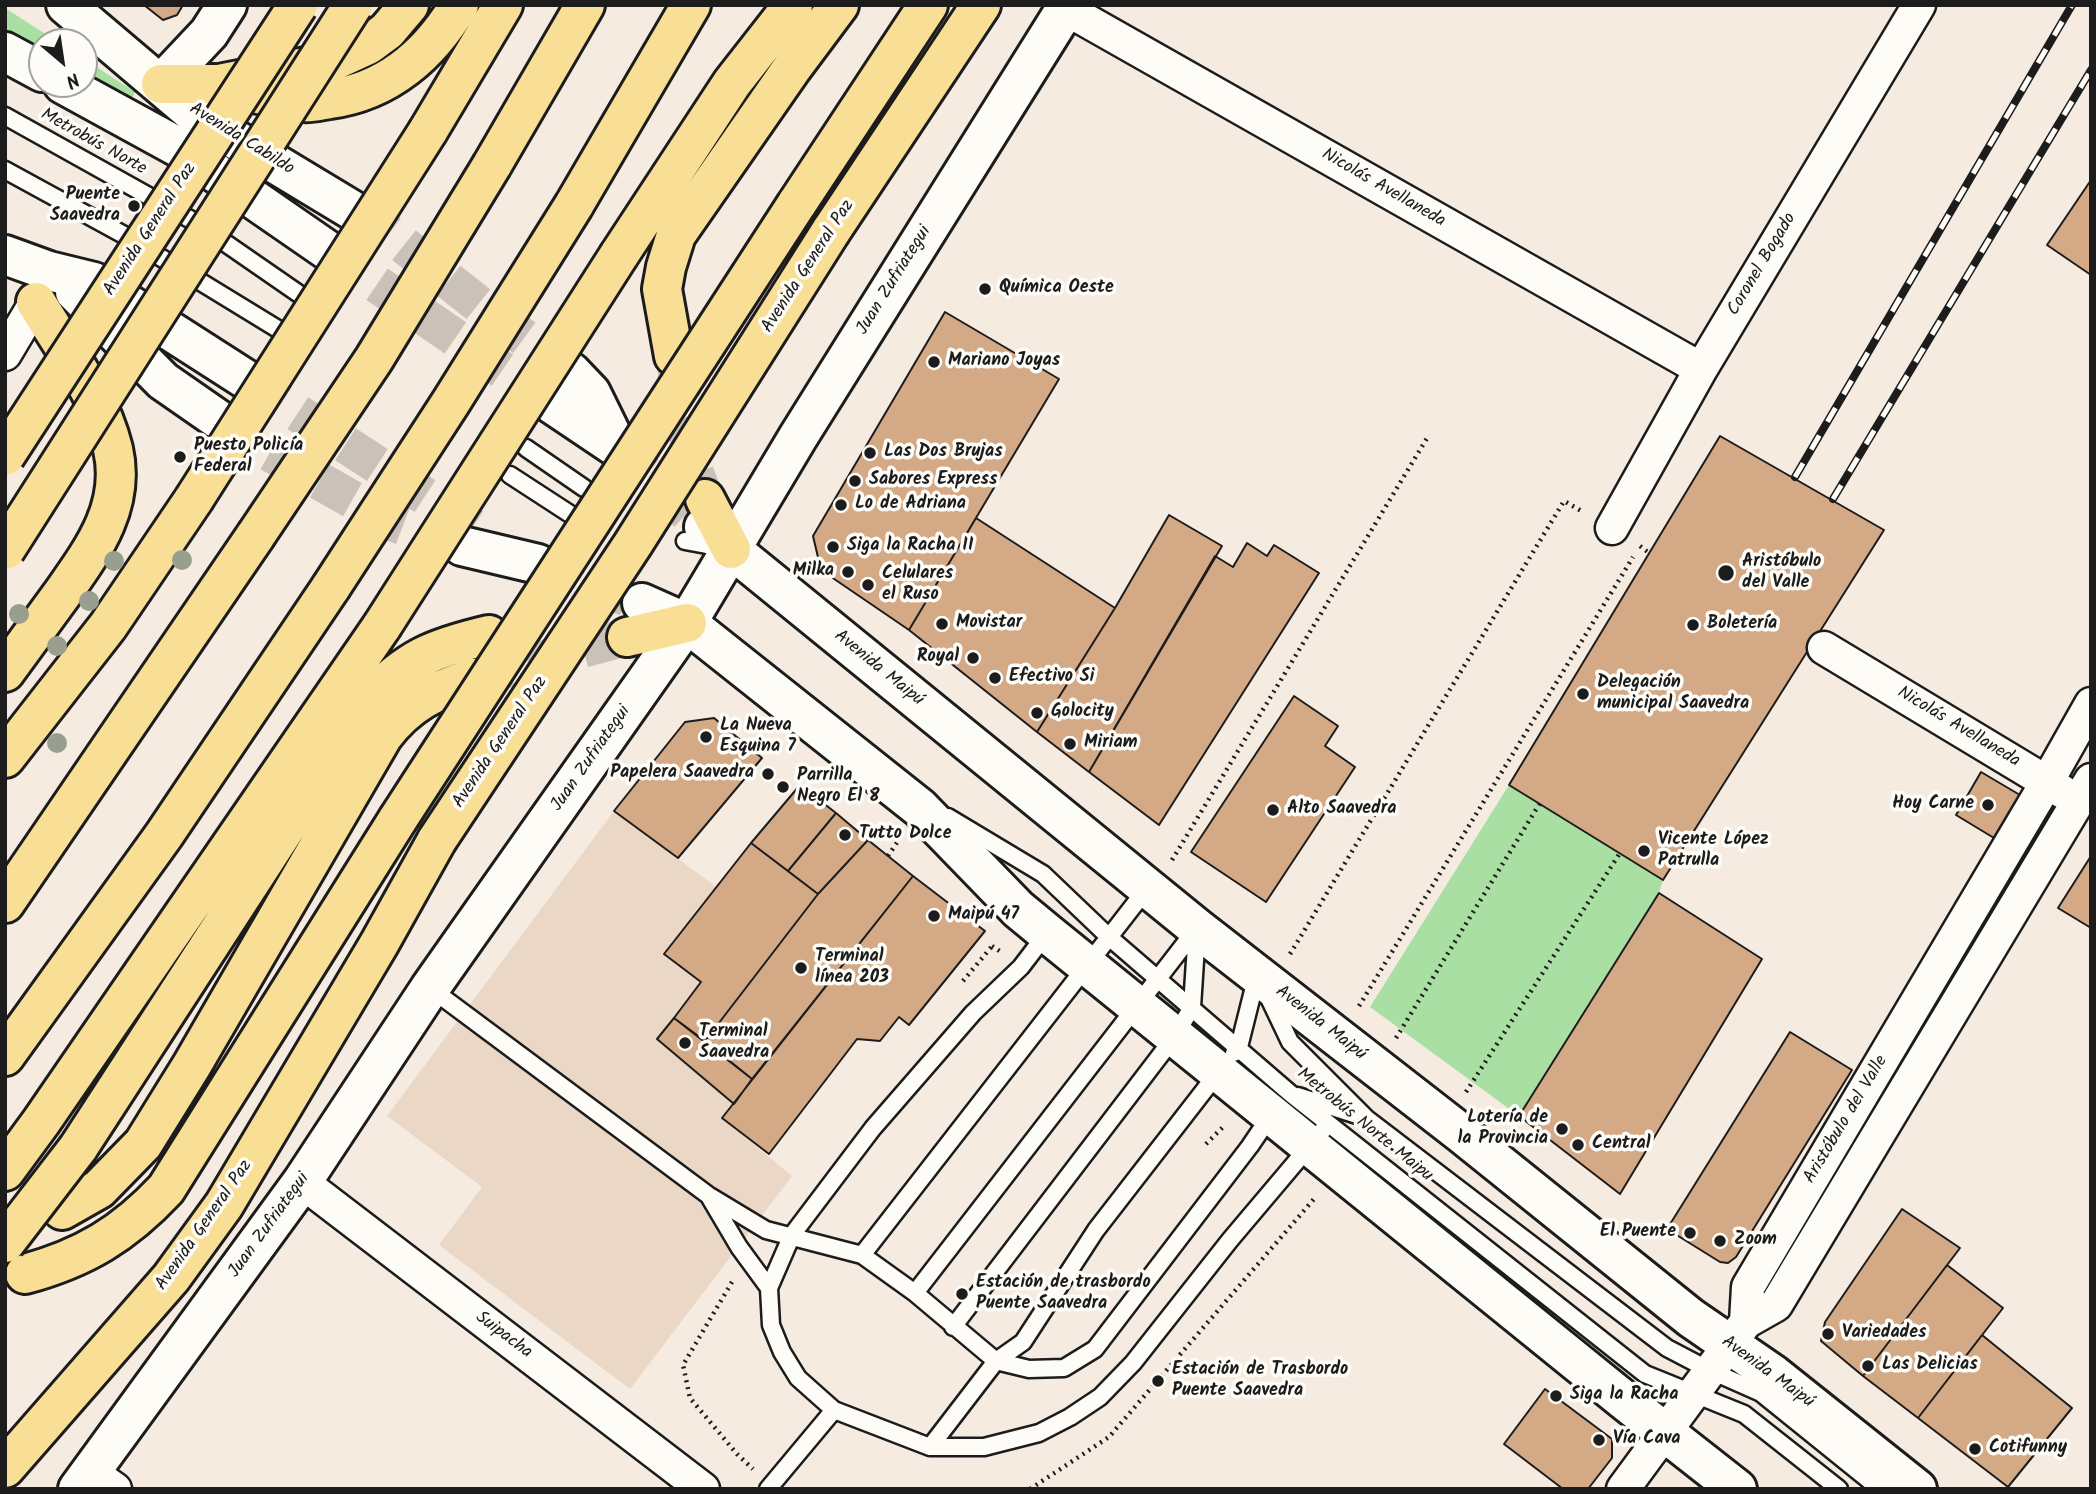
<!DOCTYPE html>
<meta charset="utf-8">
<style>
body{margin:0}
#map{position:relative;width:2096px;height:1494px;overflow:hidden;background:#f5ebe0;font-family:Kalam,sans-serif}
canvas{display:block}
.frame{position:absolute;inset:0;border:7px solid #1c1c1c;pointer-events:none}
.north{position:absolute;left:28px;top:28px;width:70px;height:70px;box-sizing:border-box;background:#fdfcf7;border:2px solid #a3a29f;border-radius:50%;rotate:151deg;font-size:19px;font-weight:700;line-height:28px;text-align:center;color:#1c1c1c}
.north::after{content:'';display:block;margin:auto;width:24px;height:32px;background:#1c1c1c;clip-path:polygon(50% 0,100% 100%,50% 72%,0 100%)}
</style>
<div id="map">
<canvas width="2096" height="1494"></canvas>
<div class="frame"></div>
<div class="north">N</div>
</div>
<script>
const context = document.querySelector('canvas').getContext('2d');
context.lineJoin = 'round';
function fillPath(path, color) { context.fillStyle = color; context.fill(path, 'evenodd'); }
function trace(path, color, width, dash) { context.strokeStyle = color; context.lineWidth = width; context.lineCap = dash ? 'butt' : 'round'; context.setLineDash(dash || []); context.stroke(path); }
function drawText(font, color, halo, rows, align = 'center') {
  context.font = font + ' Kalam,sans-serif'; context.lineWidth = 7; context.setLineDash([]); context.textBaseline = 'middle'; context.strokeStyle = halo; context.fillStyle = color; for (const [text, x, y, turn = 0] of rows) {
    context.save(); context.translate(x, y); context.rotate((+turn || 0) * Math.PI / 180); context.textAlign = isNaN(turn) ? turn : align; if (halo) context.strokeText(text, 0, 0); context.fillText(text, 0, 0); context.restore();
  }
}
const built = new Path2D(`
 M 614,811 L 716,887 L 751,843 L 818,894 L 868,840 L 913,876 L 722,1118 L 792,1176 L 630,1389 L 439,1245 L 482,1187 L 387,1116 Z`);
const green = new Path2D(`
 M 5,8 L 58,42 L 42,42 L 42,53 L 5,32 Z
 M 84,59 L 135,92 L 130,103 L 84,77 Z
 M 1509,785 L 1663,880 L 1659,893 L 1519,1116 L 1370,1007 Z`);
const building = new Path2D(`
 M 144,5 L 183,5 L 177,15 L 163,20 Z
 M 2091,180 L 2091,275 L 2047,245 Z
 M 945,312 L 1059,379 L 909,630 L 821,570 L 813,536 Z
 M 1720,436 L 1884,530 L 1663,880 L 1509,785 Z
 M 1169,515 L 1222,546 L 1089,772 L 1037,732 L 1115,608 Z
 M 976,518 L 1115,608 L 1037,732 L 909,630 Z
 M 1247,543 L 1267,556 L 1274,545 L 1319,573 L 1159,825 L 1089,772 L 1215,556 L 1233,567 Z
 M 1294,696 L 1338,726 L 1325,746 L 1355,767 L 1266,902 L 1191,852 Z
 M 714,718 L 762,758 L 678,858 L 614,811 L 685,722 Z
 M 1981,772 L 2020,795 L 1994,838 L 1956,815 Z
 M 800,785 L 836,813 L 788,871 L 751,843 Z
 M 836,813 L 868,840 L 818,894 L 788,871 Z
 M 868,840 L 913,876 L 752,1079 L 705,1041 L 818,894 Z
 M 751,843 L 818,894 L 705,1041 L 674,1018 L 701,982 L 664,954 Z
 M 2091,856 L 2091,928 L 2058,908 Z
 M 913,876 L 985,931 L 909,1025 L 899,1017 L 880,1041 L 857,1039 L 769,1154 L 722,1118 Z
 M 1659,893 L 1762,959 L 1620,1194 L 1519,1116 Z
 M 674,1018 L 752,1079 L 734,1104 L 657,1039 Z
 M 1790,1032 L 1852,1070 L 1736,1257 L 1728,1263 L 1720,1262 L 1667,1229 Z
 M 1902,1209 L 1960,1248 L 1863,1376 L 1821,1341 L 1825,1322 Z
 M 1947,1265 L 2003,1308 L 1918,1418 L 1863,1376 Z
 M 1982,1335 L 2072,1408 L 2008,1487 L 1918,1418 Z
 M 1545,1389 L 1612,1439 L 1612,1458 L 1588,1489 L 1563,1489 L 1504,1444 Z`);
const secondaryTunnel = new Path2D(`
 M 357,213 L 385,230 L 482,307 L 571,372
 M 330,252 L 552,404
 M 250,382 L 474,528
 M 222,422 L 242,437 L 392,522 L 446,543 L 462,546
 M 618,448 L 694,519
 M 538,564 L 642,603`);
const motorwayTunnel = new Path2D(`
 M 675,361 L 695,473 L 705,499
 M 473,678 L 627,637`);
const path = new Path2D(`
 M 1640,546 L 1649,553
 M 888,856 L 898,841
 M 1172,860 L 1429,435
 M 992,946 L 1001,952
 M 1290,954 L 1564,501 L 1583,512
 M 963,981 L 993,945
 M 1359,1006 L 1633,557
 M 1396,1038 L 1540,803
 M 1466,1092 L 1620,853
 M 1206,1144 L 1224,1126
 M 732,1282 L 683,1365 L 690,1398 L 737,1454 L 753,1469
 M 1030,1489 L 1109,1437 L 1314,1199`);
const service = new Path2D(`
 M 5,116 L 195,222 L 302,296
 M 5,170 L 124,235 L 281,331
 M 526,448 L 584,488
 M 510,475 L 570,514
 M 685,541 L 712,546
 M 948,817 L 1043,874 L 1109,937 L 1291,1094 L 1645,1374 L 1744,1414 L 1839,1489
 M 1047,933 L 1021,967 L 973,1013 L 873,1128 L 792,1235 L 769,1288 L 771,1325 L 782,1352 L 798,1378 L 834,1410 L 930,1447 L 984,1447 L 1039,1433 L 1070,1417 L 1100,1397 L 1133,1363 L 1230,1240 L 1328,1124
 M 430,988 L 708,1195 L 766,1230 L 862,1255 L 915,1293 L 996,1361 L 1029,1369 L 1064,1368 L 1095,1349 L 1250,1146 L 1271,1115
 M 1268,996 L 1290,1042 L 1366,1118 L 1667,1348 L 1709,1370 L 1761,1393 L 1880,1489
 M 1234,1053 L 1239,1047 L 1257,975
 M 1298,1096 L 1366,1118
 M 710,1198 L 739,1247 L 769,1288
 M 862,1255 L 1148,887
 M 915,1293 L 1197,928
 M 953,1327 L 1175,1036 L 1192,1007 L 1197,930
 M 930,1447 L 996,1361 L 1023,1342 L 1096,1230 L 1220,1070
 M 768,1489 L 834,1410`);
const minor = new Path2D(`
 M 1066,9 L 1701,369
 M 5,354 L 36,302
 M 1612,528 L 1701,369 L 1919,5
 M 1824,648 L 2063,792
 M 302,1182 L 703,1489
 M 1746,1322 L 1748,1287 L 2047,782 L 2091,704
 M 91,1472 L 115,1489
 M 1623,1489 L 1746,1322 L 1776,1305 L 2091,780`);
const tertiary = new Path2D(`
 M 161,84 L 209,33 L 227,5
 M 78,1489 L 302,1182 L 430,988 L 687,623 L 798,437 L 1068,5`);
const secondary = new Path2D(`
 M 66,5 L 198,117 L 357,213
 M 5,52 L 42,72
 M 63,84 L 178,147 L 330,252
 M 5,255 L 49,271 L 94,282 L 250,382
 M 75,292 L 163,381 L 222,422
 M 571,372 L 591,393 L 618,448
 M 552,404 L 616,447
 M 704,527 L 1197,928 L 1462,1134 L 1691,1318 L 1774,1375 L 1917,1489
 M 462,546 L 538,564
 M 642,603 L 687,623 L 920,808 L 1018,909 L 1047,933 L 1625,1401 L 1737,1489`);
const motorway = new Path2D(`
 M 161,84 L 219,84 L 331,62 L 368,45 L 387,31 L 409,5
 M 219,84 C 243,90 280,101 303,102 C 312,103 321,100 330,99 C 388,91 430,54 459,5
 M 428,131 L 503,5
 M 492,165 L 585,5
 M 574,205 L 691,5
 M 796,205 L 928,5
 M 831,231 L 981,5
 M 619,255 L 732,83 L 793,5
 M 674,356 L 662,289 L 666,267 L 676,235 L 792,68 L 839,5
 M 705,499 L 731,549
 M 627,637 L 687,623
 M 5,672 C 24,646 43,620 62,594 C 93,550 126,506 113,449 C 100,396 64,348 36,302
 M 5,758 L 108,626 L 194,499
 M 5,903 L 256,535
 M 5,1056 L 164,835 L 331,587
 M 78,1148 L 368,701 C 408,658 434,648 489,635
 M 5,1171 L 41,1122 L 382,626
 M 62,1210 L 99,1189 L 143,1144 L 192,1065 L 383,736 C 408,703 434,691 473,678
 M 25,1274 C 84,1258 124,1234 166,1189 L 398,819
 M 5,1468 L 171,1278 L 224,1205 L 379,944 L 437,840`);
const rail = new Path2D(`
 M 1795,477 L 2072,5
 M 1833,499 L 2091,70`);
const motorwayBridge = new Path2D(`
 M 5,456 L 298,5
 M 194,499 L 428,131
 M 256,535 L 374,359 L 492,165
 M 5,550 L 353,5
 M 331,587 L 451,402 L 574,205
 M 382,626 L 619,255
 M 398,819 L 796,205
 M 437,840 L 633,544 L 831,231
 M 5,1243 L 78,1148`);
const trees = [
 [182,560],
 [114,561],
 [89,601],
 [19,614],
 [57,646],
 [57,743]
];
const markers = [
 [134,206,7,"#1c1c1c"],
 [985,289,7,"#1c1c1c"],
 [934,362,7,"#1c1c1c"],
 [870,453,7,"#1c1c1c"],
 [180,457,7,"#1c1c1c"],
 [855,481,7,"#1c1c1c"],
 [841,505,7,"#1c1c1c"],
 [833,547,7,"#1c1c1c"],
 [848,572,7,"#1c1c1c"],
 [1726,573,9,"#1c1c1c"],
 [868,585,7,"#1c1c1c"],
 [942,624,7,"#1c1c1c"],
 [1693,625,7,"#1c1c1c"],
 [973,658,7,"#1c1c1c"],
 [995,678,7,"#1c1c1c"],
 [1583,694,7,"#1c1c1c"],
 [1037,713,7,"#1c1c1c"],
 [706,737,7,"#1c1c1c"],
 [1070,744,7,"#1c1c1c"],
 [768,774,7,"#1c1c1c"],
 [783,787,7,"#1c1c1c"],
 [1988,805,7,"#1c1c1c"],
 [1273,810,7,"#1c1c1c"],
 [845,835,7,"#1c1c1c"],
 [1644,851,7,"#1c1c1c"],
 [934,916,7,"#1c1c1c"],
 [801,968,7,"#1c1c1c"],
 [685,1043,7,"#1c1c1c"],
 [1562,1129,7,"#1c1c1c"],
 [1578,1145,7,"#1c1c1c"],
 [1690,1233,7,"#1c1c1c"],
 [1720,1241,7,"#1c1c1c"],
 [962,1294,7,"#1c1c1c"],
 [1828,1334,7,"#1c1c1c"],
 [1868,1366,7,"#1c1c1c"],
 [1158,1381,7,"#1c1c1c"],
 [1556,1396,7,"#1c1c1c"],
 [1599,1440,7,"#1c1c1c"],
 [1975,1449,7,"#1c1c1c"]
];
const streetNames = [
 ["Avenida Cabildo",241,140,32],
 ["Metrobús Norte",93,143,29],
 ["Nicolás Avellaneda",1383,189,30],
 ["Avenida General Paz",151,230,-57],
 ["Coronel Bogado",1763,265,-59],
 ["Avenida General Paz",809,267,-57],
 ["Juan Zufriategui",895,281,-58],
 ["Avenida Maipú",878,669,39],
 ["Nicolás Avellaneda",1958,728,31],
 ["Avenida General Paz",501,743,-56],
 ["Juan Zufriategui",592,759,-55],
 ["Avenida Maipú",1320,1024,38],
 ["Aristóbulo del Valle",1847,1120,-59],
 ["Metrobús Norte Maipu",1364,1126,39],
 ["Avenida General Paz",205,1226,-55],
 ["Juan Zufriategui",270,1226,-54],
 ["Suipacha",503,1336,37],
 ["Avenida Maipú",1767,1373,36]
];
const poiNames = [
 ["Puente",120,196,"right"],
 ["Saavedra",120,217,"right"],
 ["Química Oeste",999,289],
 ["Mariano Joyas",948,362],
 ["Puesto Policía",194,447],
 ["Federal",194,468],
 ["Las Dos Brujas",884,453],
 ["Sabores Express",869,481],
 ["Lo de Adriana",855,505],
 ["Siga la Racha II",847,547],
 ["Aristóbulo",1742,563],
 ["del Valle",1742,584],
 ["Milka",834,572,"right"],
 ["Celulares",882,575],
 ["el Ruso",882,596],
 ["Movistar",956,624],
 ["Boletería",1707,625],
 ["Royal",959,658,"right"],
 ["Efectivo Si",1009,678],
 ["Delegación",1597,684],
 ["municipal Saavedra",1597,705],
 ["Golocity",1051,713],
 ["La Nueva",720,727],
 ["Esquina 7",720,748],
 ["Miriam",1084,744],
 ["Papelera Saavedra",754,774,"right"],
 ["Parrilla",797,777],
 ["Negro El 8",797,798],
 ["Hoy Carne",1974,805,"right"],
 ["Alto Saavedra",1287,810],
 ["Tutto Dolce",859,835],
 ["Vicente López",1658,841],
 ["Patrulla",1658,862],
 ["Maipú 47",948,916],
 ["Terminal",815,958],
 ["línea 203",815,979],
 ["Terminal",699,1033],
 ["Saavedra",699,1054],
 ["Lotería de",1548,1119,"right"],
 ["la Provincia",1548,1140,"right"],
 ["Central",1592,1145],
 ["El Puente",1676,1233,"right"],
 ["Zoom",1734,1241],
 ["Estación de trasbordo",976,1284],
 ["Puente Saavedra",976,1305],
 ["Variedades",1842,1334],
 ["Las Delicias",1882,1366],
 ["Estación de Trasbordo",1172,1371],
 ["Puente Saavedra",1172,1392],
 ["Siga la Racha",1570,1396],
 ["Vía Cava",1613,1440],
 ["Cotifunny",1989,1449]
];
fillPath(built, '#ebd7c5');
fillPath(green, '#a9dfa2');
fillPath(building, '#d4a986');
trace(building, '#1c1c1c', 2);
trace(secondaryTunnel, '#cac2b9', 38, [38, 19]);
trace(motorwayTunnel, '#cac2b9', 38, [38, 19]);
trace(service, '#1c1c1c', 21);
trace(minor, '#1c1c1c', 37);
trace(tertiary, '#1c1c1c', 44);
trace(secondary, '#1c1c1c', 44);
trace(motorway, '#1c1c1c', 44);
trace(path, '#1c1c1c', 4.5, [2, 5]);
trace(service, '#fdfcf7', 16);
trace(minor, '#fdfcf7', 32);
trace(tertiary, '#fdfcf7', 38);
trace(secondary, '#fdfcf7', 38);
trace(motorway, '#f9df96', 38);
trace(rail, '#1c1c1c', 8);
trace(rail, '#fdfcf7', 5, [16]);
trace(motorwayBridge, '#1c1c1c', 44, []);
trace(motorwayBridge, '#f9df96', 38);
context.fillStyle = '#999f8e';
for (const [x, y] of trees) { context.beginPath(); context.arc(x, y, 10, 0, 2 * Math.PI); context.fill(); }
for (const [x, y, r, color] of markers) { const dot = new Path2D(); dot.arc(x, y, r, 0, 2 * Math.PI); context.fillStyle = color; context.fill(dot); trace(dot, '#fdfcf7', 2.5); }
drawText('18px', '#1c1c1c', '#fdfcf7', streetNames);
drawText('bold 18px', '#1c1c1c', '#fdfcf7', poiNames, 'left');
</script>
